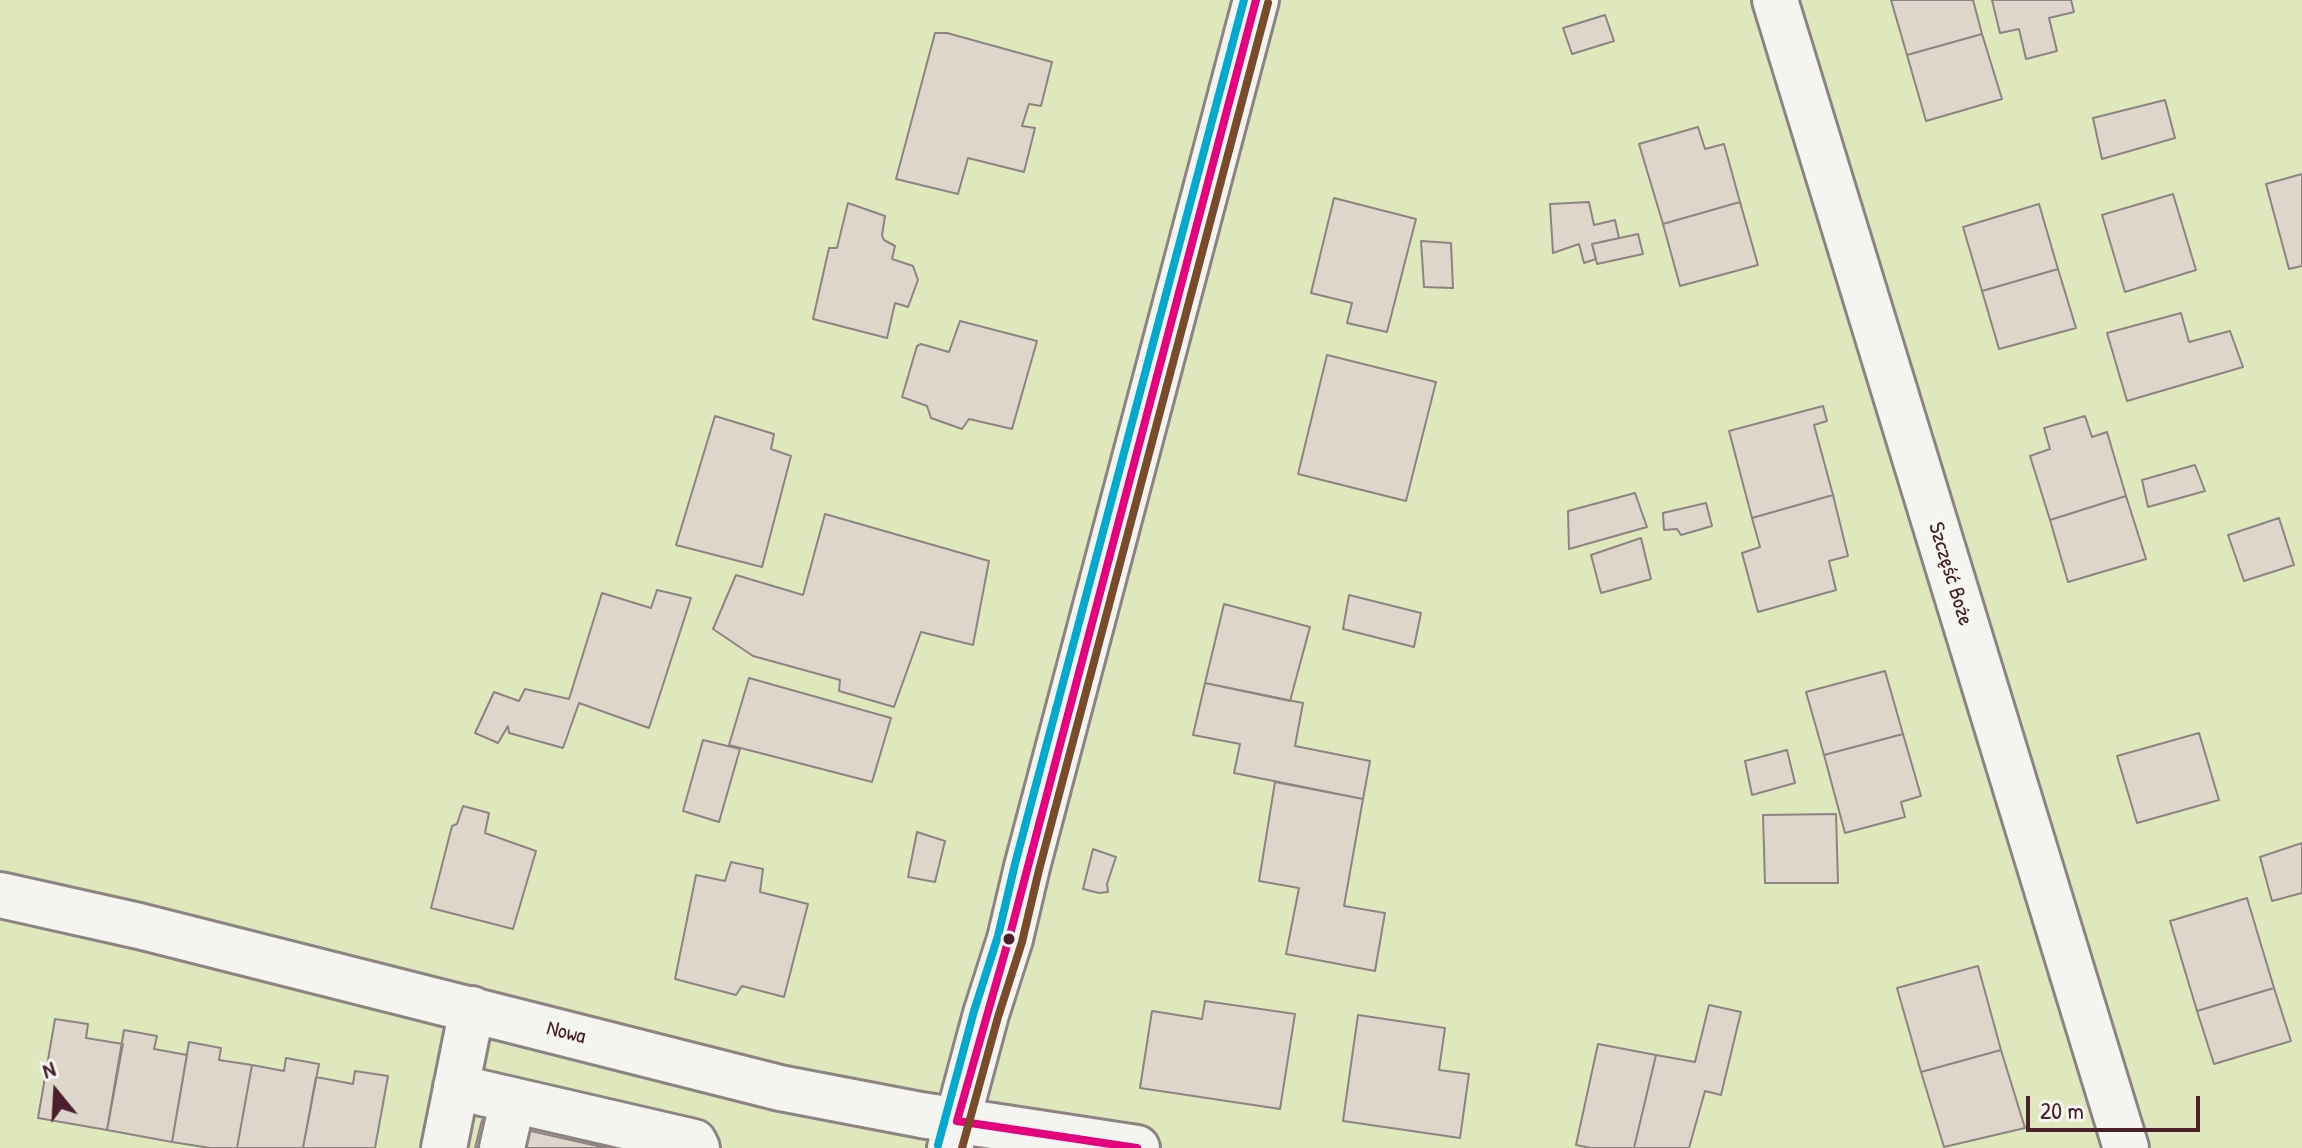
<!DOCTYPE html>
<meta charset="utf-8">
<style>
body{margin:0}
#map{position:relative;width:2302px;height:1148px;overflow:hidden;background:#f0ece5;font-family:"Patrick Hand",sans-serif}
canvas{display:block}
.north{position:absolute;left:16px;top:1052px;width:80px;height:80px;-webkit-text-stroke:6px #f6f6f2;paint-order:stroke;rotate:342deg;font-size:22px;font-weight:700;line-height:32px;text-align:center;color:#4a1f2b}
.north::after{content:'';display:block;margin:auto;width:28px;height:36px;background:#4a1f2b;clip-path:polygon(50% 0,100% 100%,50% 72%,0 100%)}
.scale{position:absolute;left:2026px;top:1096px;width:174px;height:36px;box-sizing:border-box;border:4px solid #4a1f2b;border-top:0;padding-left:10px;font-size:24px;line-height:28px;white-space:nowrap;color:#4a1f2b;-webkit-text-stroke:6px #f6f6f2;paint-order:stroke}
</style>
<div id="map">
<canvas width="2302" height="1148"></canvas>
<div class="north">N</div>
<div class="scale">20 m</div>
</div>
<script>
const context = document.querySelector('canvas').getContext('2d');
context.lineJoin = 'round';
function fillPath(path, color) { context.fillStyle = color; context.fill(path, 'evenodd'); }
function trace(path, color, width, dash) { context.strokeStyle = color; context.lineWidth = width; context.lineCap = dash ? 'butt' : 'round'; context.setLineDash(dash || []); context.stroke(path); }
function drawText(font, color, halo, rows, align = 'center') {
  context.font = font + ' "Patrick Hand",sans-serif'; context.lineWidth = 8; context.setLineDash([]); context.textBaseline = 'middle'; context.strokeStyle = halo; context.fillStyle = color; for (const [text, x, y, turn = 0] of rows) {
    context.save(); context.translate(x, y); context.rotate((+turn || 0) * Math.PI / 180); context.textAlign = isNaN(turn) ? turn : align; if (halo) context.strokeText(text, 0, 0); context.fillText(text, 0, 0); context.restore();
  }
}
const green = new Path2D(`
 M 0,0 L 2302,0 L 2302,1148 L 0,1148 Z`);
const building = new Path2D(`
 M 1891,0 L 1973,0 L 1982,34 L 1907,55 Z
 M 1992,0 L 2071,0 L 2074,12 L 2049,18 L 2057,51 L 2026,59 L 2019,29 L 2000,33 Z
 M 1605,15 L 1614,41 L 1572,54 L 1563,28 Z
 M 935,33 L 947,33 L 1052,62 L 1041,106 L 1029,104 L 1022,126 L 1035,128 L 1024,172 L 968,158 L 958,194 L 896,179 Z
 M 1982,34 L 2002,99 L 1926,121 L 1907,55 Z
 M 2165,100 L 2175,138 L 2102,159 L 2093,118 Z
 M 1698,127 L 1705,149 L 1724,144 L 1740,202 L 1663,224 L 1639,144 Z
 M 2302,174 L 2302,266 L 2289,269 L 2266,184 Z
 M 2173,194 L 2196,270 L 2125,292 L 2102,215 Z
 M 1334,198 L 1416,219 L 1387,332 L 1347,323 L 1352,303 L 1311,293 Z
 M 1589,202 L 1594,225 L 1615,220 L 1619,238 L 1592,244 L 1596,259 L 1584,263 L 1579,244 L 1553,253 L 1550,204 Z
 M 1740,202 L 1758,265 L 1680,286 L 1663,224 Z
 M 848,203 L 885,216 L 882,235 L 884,240 L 895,246 L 892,259 L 913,266 L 918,280 L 908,307 L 895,303 L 887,338 L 813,319 L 829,248 L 837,248 Z
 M 2039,204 L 2058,269 L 1982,291 L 1963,227 Z
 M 1638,234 L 1643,254 L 1597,264 L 1592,244 Z
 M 1421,241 L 1451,243 L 1453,288 L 1424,287 Z
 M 2058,269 L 2076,328 L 1999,349 L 1982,291 Z
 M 2181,313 L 2189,342 L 2230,331 L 2243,367 L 2127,401 L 2107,333 Z
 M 960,321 L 1037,341 L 1012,429 L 969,419 L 962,429 L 931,418 L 927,406 L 902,397 L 917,346 L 921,344 L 949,352 Z
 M 1327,355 L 1436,382 L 1406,501 L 1298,474 Z
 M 1823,406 L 1827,421 L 1814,425 L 1833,495 L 1752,518 L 1729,431 Z
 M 715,416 L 774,434 L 771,449 L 791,456 L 762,567 L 676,545 Z
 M 2085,416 L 2092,437 L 2107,432 L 2126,496 L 2050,520 L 2030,456 L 2050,449 L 2044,428 Z
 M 2195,465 L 2205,491 L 2148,507 L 2142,480 Z
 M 1635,493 L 1647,527 L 1569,549 L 1568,511 Z
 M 1833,495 L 1848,556 L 1829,561 L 1836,590 L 1758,612 L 1742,553 L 1760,547 L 1752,518 Z
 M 2126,496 L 2146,559 L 2068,582 L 2050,520 Z
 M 1706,503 L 1712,526 L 1681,535 L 1677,529 L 1664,530 L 1663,513 Z
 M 825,514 L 989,561 L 973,645 L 921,632 L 894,707 L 839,691 L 840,680 L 753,656 L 713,629 L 736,575 L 803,595 Z
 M 2279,518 L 2294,565 L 2244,581 L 2228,535 Z
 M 1641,538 L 1651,579 L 1601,593 L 1591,555 Z
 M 657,590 L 691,598 L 649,728 L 579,703 L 563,748 L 509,733 L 508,726 L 498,743 L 475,733 L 494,692 L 519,701 L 525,689 L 569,699 L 602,593 L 651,608 Z
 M 1349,595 L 1421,613 L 1414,647 L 1343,629 Z
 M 1224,604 L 1310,627 L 1290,701 L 1205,683 Z
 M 1885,671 L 1903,734 L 1824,755 L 1806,692 Z
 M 749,678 L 891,718 L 872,782 L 729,745 Z
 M 1205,683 L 1303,703 L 1295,746 L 1370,761 L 1363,799 L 1234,773 L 1240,744 L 1193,735 Z
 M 2199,733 L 2219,800 L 2137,823 L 2117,756 Z
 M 1903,734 L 1921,796 L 1901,802 L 1905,817 L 1845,833 L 1824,755 Z
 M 703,740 L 740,749 L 719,822 L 683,811 Z
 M 1787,750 L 1795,783 L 1752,795 L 1745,761 Z
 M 1275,782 L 1363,799 L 1344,906 L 1385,913 L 1375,971 L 1286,954 L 1299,888 L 1259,881 Z
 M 463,806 L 489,813 L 485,833 L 536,851 L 513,929 L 431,908 L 452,826 L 457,824 Z
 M 1836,814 L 1838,883 L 1765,883 L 1763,815 Z
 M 917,832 L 945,841 L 935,882 L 908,877 Z
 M 2302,843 L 2302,893 L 2272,901 L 2260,857 Z
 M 1093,849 L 1116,857 L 1107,884 L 1108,892 L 1099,893 L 1083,889 Z
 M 731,862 L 763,869 L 760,892 L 808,904 L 784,997 L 742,986 L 736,995 L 675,979 L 696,875 L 725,881 Z
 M 2247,898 L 2274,988 L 2197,1011 L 2170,921 Z
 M 1978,966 L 2001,1050 L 1921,1072 L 1897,988 Z
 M 2274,988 L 2291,1041 L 2214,1064 L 2197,1011 Z
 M 1205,1001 L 1295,1014 L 1280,1109 L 1140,1088 L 1152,1011 L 1202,1019 Z
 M 1709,1005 L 1741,1012 L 1721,1095 L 1705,1091 L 1689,1148 L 1634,1148 L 1656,1055 L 1695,1062 Z
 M 1358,1015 L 1445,1028 L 1439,1070 L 1469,1074 L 1460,1138 L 1343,1121 Z
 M 55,1019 L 88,1024 L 86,1038 L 123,1044 L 107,1130 L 38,1118 Z
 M 124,1030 L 157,1036 L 154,1049 L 187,1055 L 172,1142 L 107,1130 Z
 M 189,1042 L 221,1048 L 219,1060 L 252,1065 L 237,1148 L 210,1148 L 172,1142 Z
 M 1598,1044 L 1656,1055 L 1634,1148 L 1591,1148 L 1576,1145 Z
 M 2001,1050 L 2025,1128 L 1944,1147 L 1921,1072 Z
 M 286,1058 L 319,1064 L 303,1148 L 237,1148 L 252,1065 L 284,1071 Z
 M 355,1071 L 388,1076 L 375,1148 L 303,1148 L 316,1077 L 353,1084 Z
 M 482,1120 L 606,1148 L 475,1148 Z`);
const minor = new Path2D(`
 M 1775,0 L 2126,1148
 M 0,895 L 139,926 L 780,1088 L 921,1115 L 1137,1148
 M 456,1087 L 694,1142 L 697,1148
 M 444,1148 L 472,1009
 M 502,1148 L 513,1100`);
const major = new Path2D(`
 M 950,1148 L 986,1014 L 1010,939 L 1027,867 L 1256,0`);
const bus1 = new Path2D(`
 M 957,1121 L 1011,931 L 1256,0
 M 957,1121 L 1137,1148`);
const bus2 = new Path2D(`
 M 962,1148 L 998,1017 L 1022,942 L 1039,870 L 1268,3`);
const bus3 = new Path2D(`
 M 938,1145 L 974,1011 L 998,936 L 1015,864 L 1244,0`);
const markers = [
 [1009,939,7,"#4a1f2b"]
];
const streetNames = [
 ["Szczęść Boże",1950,574,73],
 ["Nowa",566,1033,14]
];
fillPath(green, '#dee8bc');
fillPath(building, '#ded6cb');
trace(building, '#8d8382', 2);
trace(minor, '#8d8382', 50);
trace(major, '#8d8382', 50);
trace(minor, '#f4f4f1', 44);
trace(major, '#f4f4f1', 44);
trace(bus1, '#e5007d', 8);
trace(bus2, '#7a4b2a', 8);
trace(bus3, '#00a9ce', 8);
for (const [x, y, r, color] of markers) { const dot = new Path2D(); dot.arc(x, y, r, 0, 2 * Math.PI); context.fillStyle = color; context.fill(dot); trace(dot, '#f6f6f2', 3); }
drawText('22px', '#4a1f2b', '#f6f6f2', streetNames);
</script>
